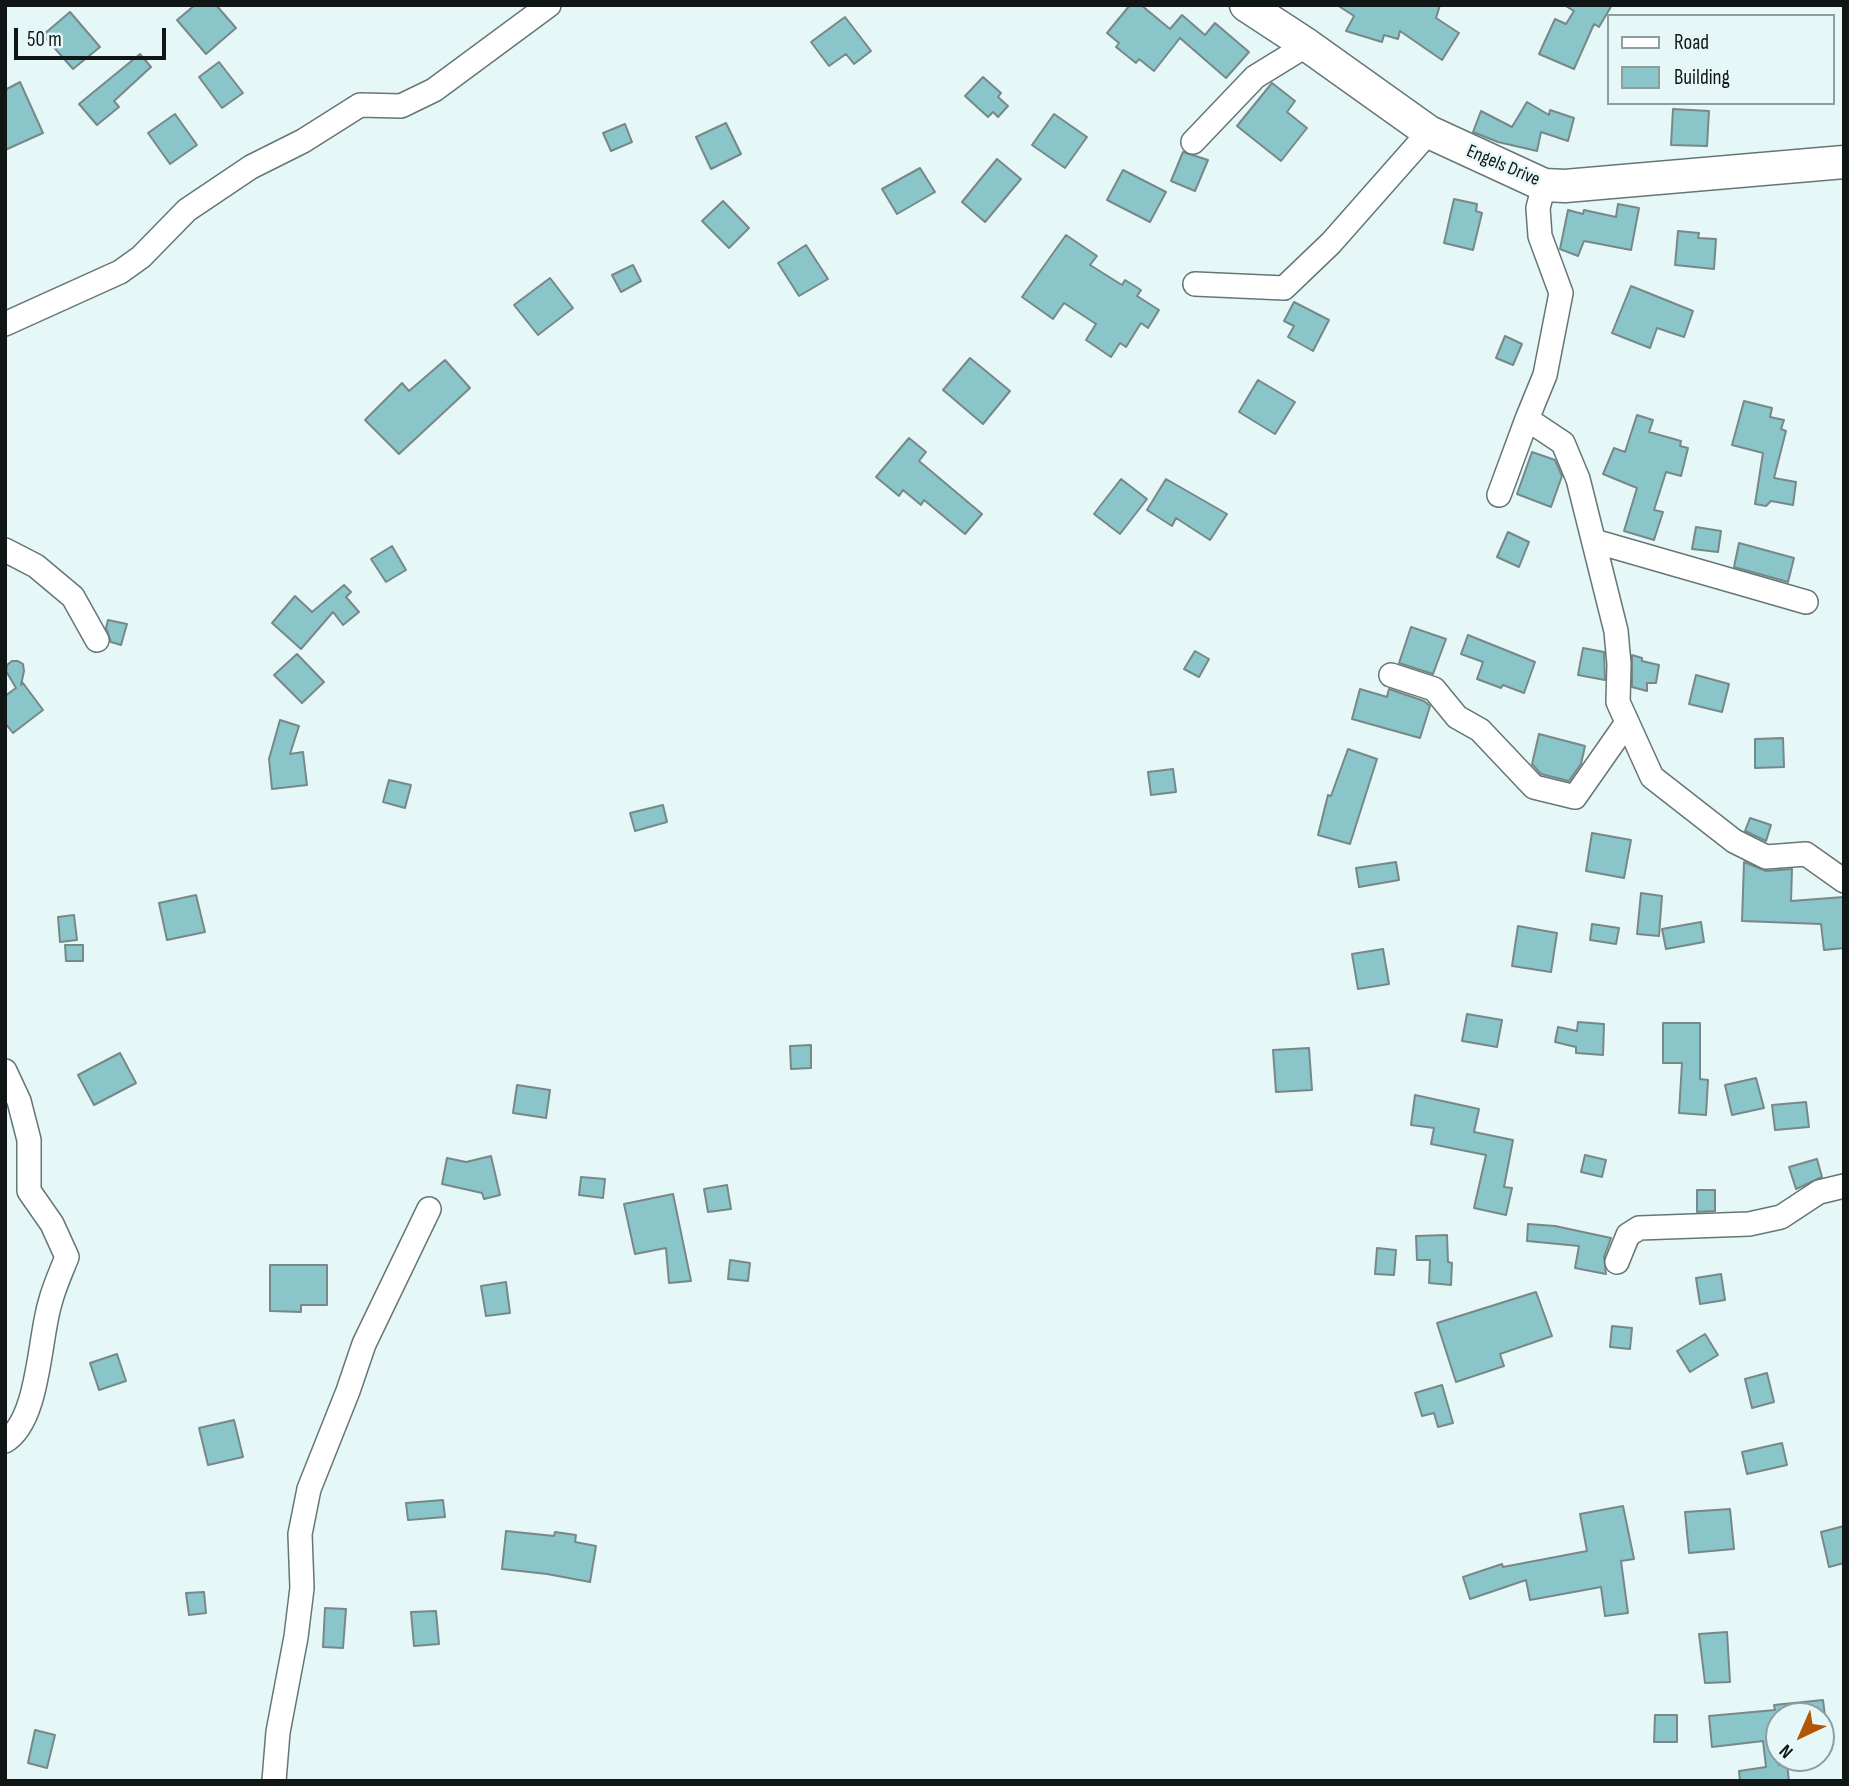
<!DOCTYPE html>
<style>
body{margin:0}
#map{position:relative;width:1849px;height:1786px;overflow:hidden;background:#e6f7f8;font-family:"Sofia Sans Condensed",sans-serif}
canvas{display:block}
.frame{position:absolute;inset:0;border:7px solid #101616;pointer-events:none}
.legend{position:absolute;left:1607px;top:14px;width:228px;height:91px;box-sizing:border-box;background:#e6f7f8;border:2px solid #909d9e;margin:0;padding:9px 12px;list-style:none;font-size:21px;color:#101616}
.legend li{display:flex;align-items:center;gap:14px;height:35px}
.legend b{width:35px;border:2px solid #909d9e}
.north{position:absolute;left:1765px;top:1702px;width:70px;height:70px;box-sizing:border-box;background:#e6f7f8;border:2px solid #909d9e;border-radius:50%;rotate:224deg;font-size:19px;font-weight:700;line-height:28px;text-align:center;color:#101616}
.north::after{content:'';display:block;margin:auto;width:24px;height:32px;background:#b35603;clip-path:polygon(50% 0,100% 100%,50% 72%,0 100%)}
.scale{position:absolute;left:14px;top:28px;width:152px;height:32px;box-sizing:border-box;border:4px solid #101616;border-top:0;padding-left:9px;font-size:21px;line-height:24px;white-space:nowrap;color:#101616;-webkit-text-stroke:5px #e6f7f8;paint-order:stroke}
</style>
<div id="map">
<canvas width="1849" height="1786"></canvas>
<div class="frame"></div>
<ul class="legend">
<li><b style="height:9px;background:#fff"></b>Road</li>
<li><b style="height:19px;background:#89c5c9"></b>Building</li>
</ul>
<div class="north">N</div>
<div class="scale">50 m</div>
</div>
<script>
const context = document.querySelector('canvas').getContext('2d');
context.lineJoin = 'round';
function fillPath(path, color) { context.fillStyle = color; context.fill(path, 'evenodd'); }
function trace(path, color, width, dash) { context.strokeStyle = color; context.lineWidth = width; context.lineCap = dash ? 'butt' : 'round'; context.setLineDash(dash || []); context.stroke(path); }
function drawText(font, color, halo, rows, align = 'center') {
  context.font = font + ' "Sofia Sans Condensed",sans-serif'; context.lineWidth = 5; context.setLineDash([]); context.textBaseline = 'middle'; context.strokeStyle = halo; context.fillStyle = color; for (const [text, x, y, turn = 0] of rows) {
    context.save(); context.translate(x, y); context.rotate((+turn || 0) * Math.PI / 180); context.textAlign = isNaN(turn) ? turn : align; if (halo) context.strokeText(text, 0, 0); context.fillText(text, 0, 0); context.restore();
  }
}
const building = new Path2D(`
 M 195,5 L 216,5 L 236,28 L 206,54 L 177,20 Z
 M 1130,5 L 1141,5 L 1170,29 L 1182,15 L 1205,35 L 1215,23 L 1249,52 L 1226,78 L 1180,38 L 1154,71 L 1139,59 L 1136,63 L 1116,47 L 1119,43 L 1107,33 Z
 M 1337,5 L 1440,5 L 1436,18 L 1459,33 L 1442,60 L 1400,31 L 1398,39 L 1384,35 L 1382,42 L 1346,31 L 1354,16 Z
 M 1564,5 L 1612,5 L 1599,27 L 1594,24 L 1574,69 L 1539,54 L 1555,19 L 1566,24 L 1574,11 Z
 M 70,12 L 100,47 L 73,69 L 43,35 Z
 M 845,17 L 871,51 L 854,64 L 846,54 L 829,66 L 811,42 Z
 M 140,54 L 151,67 L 114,101 L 119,107 L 97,125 L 79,104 Z
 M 219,62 L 243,93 L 222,108 L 199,77 Z
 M 983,77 L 1001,93 L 998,97 L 1008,106 L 998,117 L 993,112 L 988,117 L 965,96 Z
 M 20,82 L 43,133 L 5,150 L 5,90 Z
 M 1272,83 L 1295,101 L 1287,112 L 1307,128 L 1281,161 L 1237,126 Z
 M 1527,102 L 1549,115 L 1550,110 L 1574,118 L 1568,141 L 1541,132 L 1537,151 L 1498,142 L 1473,132 L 1481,111 L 1512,127 Z
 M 1673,109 L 1709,111 L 1707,146 L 1671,145 Z
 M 175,114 L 197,145 L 170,164 L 148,133 Z
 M 1054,114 L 1087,137 L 1065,168 L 1032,145 Z
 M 726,123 L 741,154 L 711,169 L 696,137 Z
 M 625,124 L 632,142 L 611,151 L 603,133 Z
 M 1183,152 L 1208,160 L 1195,191 L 1171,181 Z
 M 997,159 L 1021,179 L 985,222 L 962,202 Z
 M 920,168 L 935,192 L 897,214 L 882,189 Z
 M 1123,170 L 1166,192 L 1150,222 L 1107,200 Z
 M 1454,199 L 1477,204 L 1476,211 L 1482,213 L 1473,250 L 1444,243 Z
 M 723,201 L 749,228 L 729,248 L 702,221 Z
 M 1618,204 L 1639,208 L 1631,250 L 1584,241 L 1578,256 L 1560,249 L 1568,210 L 1583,214 L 1584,210 L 1616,217 Z
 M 1678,231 L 1699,233 L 1698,238 L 1716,239 L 1714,269 L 1675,265 Z
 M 1066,235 L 1097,256 L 1090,265 L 1122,285 L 1125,280 L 1141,290 L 1137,296 L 1159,310 L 1148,328 L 1141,323 L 1126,347 L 1120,343 L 1111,357 L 1086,340 L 1096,324 L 1064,303 L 1053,319 L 1022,297 Z
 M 806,245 L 828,279 L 799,296 L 778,263 Z
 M 633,265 L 641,281 L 621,292 L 612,275 Z
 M 550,278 L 573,308 L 538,335 L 514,305 Z
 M 1631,286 L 1693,311 L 1684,337 L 1657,328 L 1650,348 L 1612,333 Z
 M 1294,302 L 1329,320 L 1313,351 L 1288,337 L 1294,326 L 1284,321 Z
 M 1505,336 L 1522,344 L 1513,365 L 1496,358 Z
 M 970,358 L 1010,391 L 983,424 L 943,390 Z
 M 445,360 L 470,388 L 399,454 L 365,420 L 402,383 L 409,391 Z
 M 1258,380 L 1295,402 L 1275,434 L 1239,412 Z
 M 1744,401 L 1772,408 L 1770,417 L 1784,420 L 1781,429 L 1786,431 L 1774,478 L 1796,482 L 1793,505 L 1771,501 L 1766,506 L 1755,504 L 1763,453 L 1732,445 Z
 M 1637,415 L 1653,420 L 1649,432 L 1681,441 L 1680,446 L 1688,448 L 1681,476 L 1666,472 L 1654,510 L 1663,512 L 1654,540 L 1624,531 L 1637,488 L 1603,474 L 1614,448 L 1625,452 Z
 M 909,438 L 926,452 L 919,461 L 982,514 L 965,534 L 924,500 L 921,505 L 903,490 L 899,496 L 876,477 Z
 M 1532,452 L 1555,460 L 1562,476 L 1551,507 L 1517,494 Z
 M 1121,479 L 1147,499 L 1120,534 L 1094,514 Z
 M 1166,479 L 1227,514 L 1210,540 L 1176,518 L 1172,526 L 1147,510 Z
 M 1696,527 L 1721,531 L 1718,552 L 1692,549 Z
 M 1508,532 L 1529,542 L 1519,567 L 1497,557 Z
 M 1739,543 L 1794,558 L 1788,582 L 1734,567 Z
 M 392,546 L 406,570 L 386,582 L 371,559 Z
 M 344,585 L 351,592 L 346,597 L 359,612 L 343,625 L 333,612 L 301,649 L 272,623 L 295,596 L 312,612 Z
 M 108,620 L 127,624 L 121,645 L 111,642 L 106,628 Z
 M 1411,627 L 1446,639 L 1433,674 L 1399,663 Z
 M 1468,635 L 1535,662 L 1524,693 L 1503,685 L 1501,688 L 1477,679 L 1483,662 L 1461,654 Z
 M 1583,648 L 1604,652 L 1605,680 L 1578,675 Z
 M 1195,651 L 1209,659 L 1199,677 L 1184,669 Z
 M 297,654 L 324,682 L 302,703 L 274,675 Z
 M 1632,655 L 1642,658 L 1642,661 L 1659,665 L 1656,683 L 1647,683 L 1647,691 L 1632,687 Z
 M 12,661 L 18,661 L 23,664 L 24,671 L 21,685 L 23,683 L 43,710 L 13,733 L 5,723 L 5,696 L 16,688 L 6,671 L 7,665 Z
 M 1696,675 L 1729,684 L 1722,712 L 1689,704 Z
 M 1360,689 L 1387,697 L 1389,689 L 1424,701 L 1430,706 L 1420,738 L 1352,719 Z
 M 280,720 L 299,726 L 290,754 L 303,752 L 307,785 L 272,789 L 269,759 Z
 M 1539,734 L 1585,746 L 1581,764 L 1569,781 L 1541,774 L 1532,764 Z
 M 1783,738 L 1784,767 L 1755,768 L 1755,739 Z
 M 1348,749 L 1377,759 L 1350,844 L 1318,835 L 1328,795 L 1331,796 Z
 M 1173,769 L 1176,792 L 1151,795 L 1148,772 Z
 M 389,780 L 411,785 L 405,808 L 383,802 Z
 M 663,805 L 667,822 L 635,831 L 630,813 Z
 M 1750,818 L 1771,825 L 1766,841 L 1745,831 Z
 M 1592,833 L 1631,840 L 1624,878 L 1586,871 Z
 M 1396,862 L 1399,880 L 1359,887 L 1356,868 Z
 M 1744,862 L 1766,871 L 1792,869 L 1791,901 L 1844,897 L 1844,948 L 1824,950 L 1821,924 L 1742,921 Z
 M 1641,893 L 1662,896 L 1659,936 L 1637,934 Z
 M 196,895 L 205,932 L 167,940 L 159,903 Z
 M 74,915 L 77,940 L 60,942 L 58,917 Z
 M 1701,922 L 1704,942 L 1666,949 L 1662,929 Z
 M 1592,924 L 1619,928 L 1616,944 L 1590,940 Z
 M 1518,926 L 1557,933 L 1551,972 L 1512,966 Z
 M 65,945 L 83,945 L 83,961 L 66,961 Z
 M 1383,949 L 1389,984 L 1358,989 L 1352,954 Z
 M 1467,1014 L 1502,1020 L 1497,1047 L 1462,1041 Z
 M 1578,1022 L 1604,1024 L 1603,1055 L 1576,1053 L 1576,1047 L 1555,1042 L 1558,1027 L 1577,1031 Z
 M 1663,1023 L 1700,1023 L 1700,1079 L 1708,1080 L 1706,1115 L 1679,1113 L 1682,1063 L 1663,1063 Z
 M 811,1045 L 811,1068 L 791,1069 L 790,1046 Z
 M 1309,1048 L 1312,1090 L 1276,1092 L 1273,1050 Z
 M 120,1053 L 136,1083 L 94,1105 L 78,1075 Z
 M 1756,1078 L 1764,1108 L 1732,1115 L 1725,1085 Z
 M 517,1085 L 550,1090 L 546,1118 L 513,1113 Z
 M 1415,1095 L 1479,1109 L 1474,1132 L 1513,1140 L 1504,1187 L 1512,1188 L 1506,1215 L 1474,1208 L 1486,1155 L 1431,1144 L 1434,1128 L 1411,1125 Z
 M 1806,1102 L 1809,1127 L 1775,1130 L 1772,1105 Z
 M 1585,1155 L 1606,1160 L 1602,1177 L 1581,1172 Z
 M 491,1156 L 500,1195 L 484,1199 L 482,1193 L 442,1184 L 447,1158 L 466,1162 Z
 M 1817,1159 L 1822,1177 L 1796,1189 L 1789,1167 Z
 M 581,1177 L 605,1179 L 603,1198 L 579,1195 Z
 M 727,1185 L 731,1209 L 708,1212 L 704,1189 Z
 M 1697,1190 L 1715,1190 L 1715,1211 L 1697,1212 Z
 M 673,1194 L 691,1281 L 669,1283 L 666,1248 L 635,1254 L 624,1204 Z
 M 1528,1224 L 1555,1226 L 1611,1238 L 1604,1257 L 1606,1274 L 1575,1268 L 1579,1246 L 1527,1241 Z
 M 1447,1235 L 1448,1262 L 1452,1263 L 1451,1285 L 1429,1283 L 1430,1260 L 1417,1260 L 1416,1236 Z
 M 1377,1248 L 1396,1250 L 1394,1275 L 1375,1274 Z
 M 730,1260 L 750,1263 L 748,1281 L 728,1279 Z
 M 270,1265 L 327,1265 L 327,1305 L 301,1305 L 301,1312 L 270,1311 Z
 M 1721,1274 L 1725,1300 L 1700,1304 L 1696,1278 Z
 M 506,1282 L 510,1313 L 486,1316 L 481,1286 Z
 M 1536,1292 L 1552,1336 L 1500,1354 L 1504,1366 L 1456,1382 L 1437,1323 Z
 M 1612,1326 L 1632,1328 L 1630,1349 L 1610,1347 Z
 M 1705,1334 L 1718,1355 L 1690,1372 L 1677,1351 Z
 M 117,1354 L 126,1381 L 99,1390 L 90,1363 Z
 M 1767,1373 L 1774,1402 L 1752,1408 L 1745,1379 Z
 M 1442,1385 L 1453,1423 L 1438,1427 L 1434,1413 L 1422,1416 L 1415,1393 Z
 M 234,1420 L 243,1457 L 208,1465 L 199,1428 Z
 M 1782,1443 L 1787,1465 L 1747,1474 L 1742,1452 Z
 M 443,1500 L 445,1517 L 408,1520 L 406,1503 Z
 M 1623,1506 L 1634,1559 L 1621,1561 L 1628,1613 L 1605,1616 L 1601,1587 L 1530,1600 L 1526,1580 L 1470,1599 L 1463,1577 L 1502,1564 L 1503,1567 L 1587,1551 L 1580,1514 Z
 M 1730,1509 L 1734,1549 L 1689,1553 L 1685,1512 Z
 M 1844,1526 L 1844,1563 L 1829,1567 L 1821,1532 Z
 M 506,1531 L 554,1536 L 555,1532 L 576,1535 L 575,1542 L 596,1546 L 590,1582 L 547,1574 L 502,1569 Z
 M 204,1592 L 206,1613 L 189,1615 L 186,1593 Z
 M 325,1608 L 346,1609 L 343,1648 L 323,1647 Z
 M 436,1611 L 439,1644 L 414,1646 L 411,1612 Z
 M 1727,1632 L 1730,1682 L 1705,1683 L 1699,1634 Z
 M 1823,1700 L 1825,1716 L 1779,1716 L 1779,1765 L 1787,1764 L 1789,1781 L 1740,1781 L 1739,1771 L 1766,1767 L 1763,1741 L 1712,1747 L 1709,1716 L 1775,1710 L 1774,1705 Z
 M 1655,1715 L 1677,1715 L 1677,1742 L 1654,1742 Z
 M 35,1730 L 55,1735 L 47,1768 L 28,1763 Z`);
const street = new Path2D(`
 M 1193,142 L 1255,77 L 1307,45
 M 1544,185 L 1538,208 L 1540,236 L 1561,293 L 1545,375 L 1527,419 L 1563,443 L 1578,479 L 1616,631 L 1619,664 L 1618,702 L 1652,777 L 1734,841 L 1766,857 L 1806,854 L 1844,881
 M 1195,284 L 1284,288 L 1331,243 L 1429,132
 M 5,324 L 120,272 L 141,257 L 187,210 L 251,167 L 303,141 L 360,105 L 401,106 L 434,90 L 549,5
 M 1499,495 L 1527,419
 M 1594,541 L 1806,602
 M 5,550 L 36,566 L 73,597 L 97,640
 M 1391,675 L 1434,689 L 1457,717 L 1480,730 L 1534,787 L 1575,797 L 1626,724
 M 5,1071 L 19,1101 L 29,1140 L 29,1191 L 52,1224 L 67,1257 C 61,1272 54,1287 50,1303 C 39,1339 39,1421 5,1441
 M 1617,1262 L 1628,1235 L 1639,1228 L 1749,1224 L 1781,1217 L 1819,1192 L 1844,1186
 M 274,1781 L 278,1732 L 296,1637 L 302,1588 L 300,1534 L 309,1489 L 348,1391 L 364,1344 L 429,1209`);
const secondary = new Path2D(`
 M 1246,5 L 1307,45 L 1429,132 L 1544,185 L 1565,186 L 1844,162`);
const streetNames = [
 ["Engels Drive",1503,166,23]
];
fillPath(building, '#89c5c9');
trace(building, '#788889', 2);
trace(street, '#667677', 26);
trace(secondary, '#667677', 35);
trace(street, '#fff', 23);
trace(secondary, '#fff', 32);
drawText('19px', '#101616', '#e6f7f8', streetNames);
</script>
